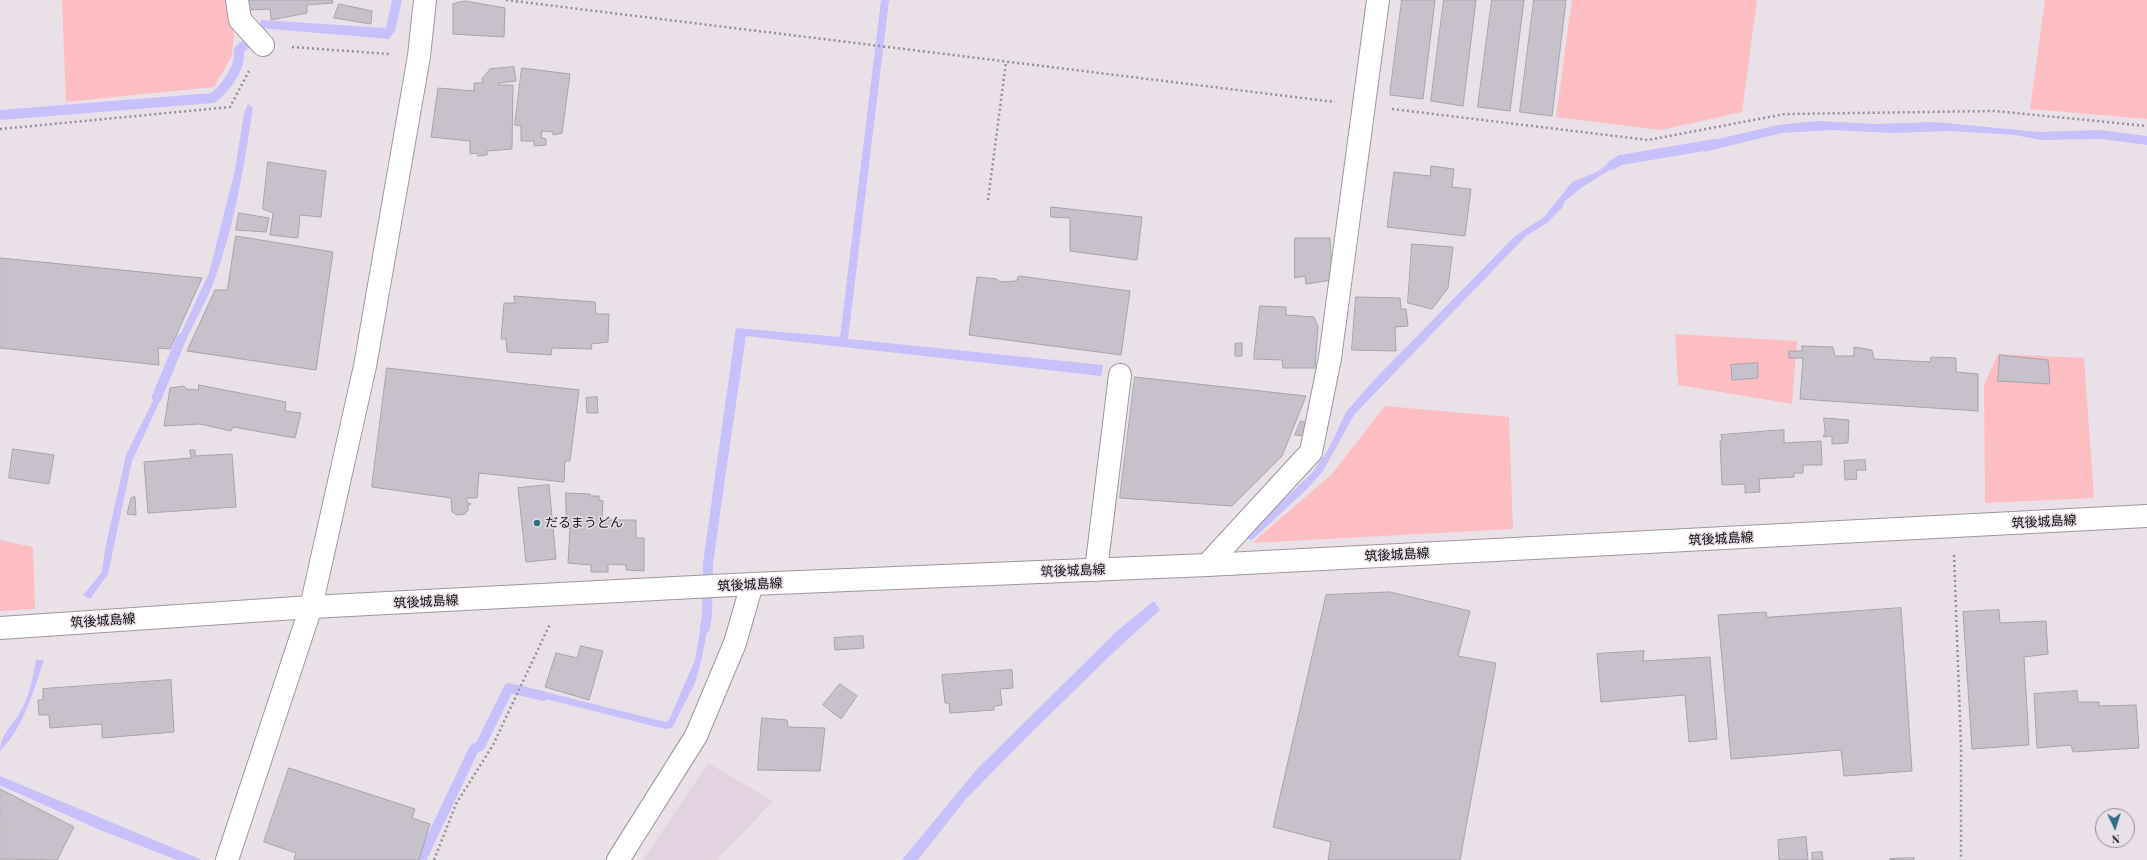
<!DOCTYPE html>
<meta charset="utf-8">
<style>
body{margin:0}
#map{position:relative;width:2147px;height:860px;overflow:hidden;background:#eae1e8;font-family:"Playfair Display",serif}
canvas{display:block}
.north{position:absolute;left:2095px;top:808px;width:40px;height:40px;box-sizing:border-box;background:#eae1e8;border:1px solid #928b90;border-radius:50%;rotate:176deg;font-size:11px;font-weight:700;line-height:16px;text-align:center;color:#0d0a0d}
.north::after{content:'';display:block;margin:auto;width:14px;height:18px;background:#316d85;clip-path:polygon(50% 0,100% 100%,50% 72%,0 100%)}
</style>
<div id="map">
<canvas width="2147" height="860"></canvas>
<div class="north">N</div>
</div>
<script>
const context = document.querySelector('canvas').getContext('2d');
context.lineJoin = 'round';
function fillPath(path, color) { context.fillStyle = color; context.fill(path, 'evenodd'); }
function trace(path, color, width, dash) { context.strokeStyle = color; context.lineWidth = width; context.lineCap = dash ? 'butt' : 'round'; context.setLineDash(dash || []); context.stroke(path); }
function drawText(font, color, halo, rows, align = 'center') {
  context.font = font + ' "Playfair Display","Noto Sans JP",serif'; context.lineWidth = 3; context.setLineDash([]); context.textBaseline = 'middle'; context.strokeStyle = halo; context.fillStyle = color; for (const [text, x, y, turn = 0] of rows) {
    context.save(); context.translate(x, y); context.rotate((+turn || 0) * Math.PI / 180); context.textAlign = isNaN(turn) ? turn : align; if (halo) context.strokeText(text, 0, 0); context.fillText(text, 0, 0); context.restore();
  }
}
const built = new Path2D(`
 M 708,763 L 773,801 L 717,860 L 643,860 Z`);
const green = new Path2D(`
 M 62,0 L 229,0 L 234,36 L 232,56 L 214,87 L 66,102 Z
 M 1572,0 L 1757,0 L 1742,112 L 1661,130 L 1556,117 Z
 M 2045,0 L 2147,0 L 2147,119 L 2030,109 Z
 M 1675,334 L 1797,341 L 1792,404 L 1678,385 Z
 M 1998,354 L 2084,358 L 2094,498 L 1985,503 L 1984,385 Z
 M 1385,406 L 1509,417 L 1513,529 L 1252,543 L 1332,474 Z
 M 0,540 L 33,547 L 35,609 L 0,611 Z`);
const water = new Path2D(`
 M 392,0 L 402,0 L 395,31 L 389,39 L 259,28 L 261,20 L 386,28 Z
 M 881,0 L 889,0 L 848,339 L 1103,365 L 1101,376 L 746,336 L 722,499 L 712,497 L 736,328 L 840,337 Z
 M 248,104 L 253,108 C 244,167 234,230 212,286 C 203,308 190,330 180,352 L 173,350 L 209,273 L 235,170 L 244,113 Z
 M 1818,121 L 1875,124 L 1935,122 L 2039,132 L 2098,130 L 2147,136 L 2147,145 L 2102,139 L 2041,140 L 2015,135 L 1950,131 L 1891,133 L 1834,130 L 1782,133 L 1704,152 L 1701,143 L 1778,125 Z
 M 1619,155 L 1624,161 L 1581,188 L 1564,202 L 1563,207 L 1547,223 L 1526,236 L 1354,415 L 1323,471 L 1307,489 L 1252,540 L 1243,538 L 1312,473 L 1329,448 L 1346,412 L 1375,379 L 1515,236 L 1544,217 L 1572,182 L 1597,172 Z
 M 161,385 L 166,388 L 132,461 L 108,574 L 90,599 L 83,595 L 102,572 L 105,549 L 126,455 Z
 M 1154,601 L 1160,610 L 1116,650 L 1028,736 L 965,800 L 918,860 L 902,860 L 977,769 L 1117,631 Z
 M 705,616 L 710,616 L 701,662 L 695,683 L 672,728 L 665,729 L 530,695 L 533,689 L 666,722 L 669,720 L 695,660 L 702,620 Z
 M 36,660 L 44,660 C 33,692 24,727 0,751 C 0,736 11,726 19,714 C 29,698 33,678 36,660 Z
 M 0,776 L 202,860 L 177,860 L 100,830 L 0,785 Z`);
const stream = new Path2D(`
 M 0,115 L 213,98 C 226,87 241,68 239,50 L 257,34
 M 1612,165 L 1621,160 L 1715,144
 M 157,397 L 181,339
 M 705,628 L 707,616 L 708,564 L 719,485
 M 421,860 L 474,749 L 480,746 L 509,688 L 543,696`);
const building = new Path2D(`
 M 247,0 L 332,0 L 333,3 L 307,5 L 307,13 L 271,20 L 270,9 L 249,10 Z
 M 1402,0 L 1435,0 L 1423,99 L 1390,95 Z
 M 1444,0 L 1476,0 L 1463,106 L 1431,101 Z
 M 1492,0 L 1524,0 L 1510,111 L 1478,107 Z
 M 1534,0 L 1566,0 L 1552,116 L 1520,112 Z
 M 465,1 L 505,8 L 504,37 L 453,34 L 453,4 Z
 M 339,4 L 372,11 L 371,24 L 334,18 Z
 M 514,67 L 516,81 L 499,83 L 498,85 L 513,85 L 512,149 L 487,151 L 487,155 L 478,156 L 477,153 L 470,154 L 470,141 L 431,137 L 438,88 L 474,91 L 474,83 L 483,83 L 482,79 L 490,69 Z
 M 522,68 L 570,74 L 562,133 L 553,135 L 553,132 L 542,131 L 541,137 L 546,139 L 546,145 L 534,146 L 534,141 L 521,141 L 521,126 L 515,125 Z
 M 268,162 L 326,171 L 321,217 L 300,215 L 298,238 L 270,235 L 273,213 L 263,209 Z
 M 1431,166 L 1454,169 L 1452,187 L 1471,189 L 1465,236 L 1387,227 L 1394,172 L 1430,176 Z
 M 1051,207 L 1142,217 L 1137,260 L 1070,251 L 1070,218 L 1051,217 Z
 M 239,213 L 269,218 L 266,232 L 236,230 Z
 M 236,236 L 333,252 L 316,370 L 187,351 L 215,290 L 227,290 Z
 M 1295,238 L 1330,238 L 1332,280 L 1306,284 L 1305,276 L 1295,278 Z
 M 1412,244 L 1453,247 L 1448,288 L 1432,309 L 1408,303 Z
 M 0,258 L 202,278 L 170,349 L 158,348 L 159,365 L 0,348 Z
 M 1019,276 L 1130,291 L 1121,355 L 969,335 L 977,277 L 997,279 L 1000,282 L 1016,281 Z
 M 514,296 L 595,302 L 596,314 L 609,314 L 608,342 L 591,344 L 592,349 L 552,348 L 551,355 L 507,352 L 506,339 L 501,339 L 504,303 L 515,303 Z
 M 1356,297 L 1400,298 L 1401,309 L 1406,309 L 1408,326 L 1395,327 L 1396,351 L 1352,350 Z
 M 1260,306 L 1286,307 L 1286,315 L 1314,317 L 1318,327 L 1315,368 L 1283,368 L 1282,360 L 1254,359 Z
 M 1242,343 L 1242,356 L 1235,356 L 1235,344 Z
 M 1802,346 L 1833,347 L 1835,356 L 1854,356 L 1854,347 L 1872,350 L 1874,359 L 1930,362 L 1931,357 L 1956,358 L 1956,372 L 1978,374 L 1978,411 L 1800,399 L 1803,358 L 1789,358 L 1789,351 L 1802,351 Z
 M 2000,355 L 2048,360 L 2050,384 L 1998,381 Z
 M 1758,363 L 1758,378 L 1732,380 L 1731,365 Z
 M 387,368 L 579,390 L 570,461 L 565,461 L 564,482 L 479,473 L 477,498 L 467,498 L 467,502 L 471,504 L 468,505 L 468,510 L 465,514 L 457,515 L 452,512 L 451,498 L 372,487 Z
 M 1135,377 L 1306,396 L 1282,456 L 1232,506 L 1120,498 Z
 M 199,385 L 286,402 L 285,411 L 301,413 L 295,438 L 233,427 L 231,431 L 200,424 L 164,426 L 170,388 L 184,386 L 187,389 L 198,390 Z
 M 597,397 L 598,413 L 587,413 L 586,398 Z
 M 1824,418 L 1849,420 L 1848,443 L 1832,444 L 1832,436 L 1823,437 L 1825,433 Z
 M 1301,421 L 1309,424 L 1304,436 L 1295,435 Z
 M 1784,430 L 1784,443 L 1821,441 L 1822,465 L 1803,465 L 1803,473 L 1794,473 L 1794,477 L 1759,479 L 1760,492 L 1745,493 L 1745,484 L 1722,485 L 1720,441 L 1722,441 L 1721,435 Z
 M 13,449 L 54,455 L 49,484 L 9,478 Z
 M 190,450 L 195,450 L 195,456 L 232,454 L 236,507 L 148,513 L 144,462 L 191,458 Z
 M 1865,460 L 1866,470 L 1856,470 L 1857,479 L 1845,480 L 1844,461 Z
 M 549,485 L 556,559 L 526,562 L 518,488 Z
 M 566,493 L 590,494 L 590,496 L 599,496 L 599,500 L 603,501 L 602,520 L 636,520 L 636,538 L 644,538 L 644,571 L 626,570 L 626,565 L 608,564 L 608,572 L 591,572 L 591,565 L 568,563 L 570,528 L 564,528 L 563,522 L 566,520 Z
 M 135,497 L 136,515 L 127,514 L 131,498 Z
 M 1390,592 L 1470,611 L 1458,656 L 1496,663 L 1460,860 L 1328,860 L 1331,842 L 1273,827 L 1326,595 Z
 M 1901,608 L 1912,771 L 1844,776 L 1841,750 L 1731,759 L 1718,615 L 1766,612 L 1767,617 Z
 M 1999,610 L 2000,623 L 2046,621 L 2048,654 L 2024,657 L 2029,745 L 1972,749 L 1963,612 Z
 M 863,636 L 864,648 L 835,650 L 834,638 Z
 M 581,646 L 603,651 L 589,700 L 545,687 L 556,653 L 577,658 Z
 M 1644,651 L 1643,661 L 1710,657 L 1717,739 L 1689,742 L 1685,695 L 1601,702 L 1597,654 Z
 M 1012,670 L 1013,688 L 1000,689 L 1002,705 L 994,706 L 994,710 L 950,713 L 949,703 L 945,703 L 942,675 Z
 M 171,680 L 174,732 L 102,738 L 102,724 L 50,728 L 49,715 L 39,715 L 38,700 L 43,700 L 43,689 Z
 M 840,684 L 857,696 L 841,719 L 823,705 Z
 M 2077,691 L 2078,702 L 2099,702 L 2099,706 L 2136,705 L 2139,748 L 2073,752 L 2071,745 L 2037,748 L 2034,694 Z
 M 762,718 L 787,720 L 788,727 L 825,728 L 820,771 L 758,770 Z
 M 289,768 L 415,809 L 412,818 L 430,824 L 419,860 L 294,860 L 296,853 L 264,842 Z
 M 0,789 L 74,827 L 57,860 L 0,859 Z
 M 1806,837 L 1808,860 L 1779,860 L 1778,840 Z
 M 1822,852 L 1823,860 L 1812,860 L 1812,853 Z
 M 1914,858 L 1914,860 L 1890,860 L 1890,859 Z`);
const path = new Path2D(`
 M 506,0 L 1335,102
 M 292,47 L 389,54
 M 1392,109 L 1648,140 L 1785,114 L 1995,111 L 2147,126
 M 0,129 L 230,107 L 249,71
 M 988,200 L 1006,62
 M 1954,555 L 1961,747 L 1961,860
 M 434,860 L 456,804 L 493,745 L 550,624`);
const minor = new Path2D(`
 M 237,0 L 240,20 L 263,45
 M 1207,565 L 1311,452 L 1330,358 L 1378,0
 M 1096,570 L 1120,375
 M 227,860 L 311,607 L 365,366 L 419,56 L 425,0
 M 618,860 L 696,736 L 735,643 L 752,584`);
const secondary = new Path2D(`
 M 0,628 L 311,607 L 752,584 L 1207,565 L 2147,516`);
const markers = [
 [537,523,4,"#316d85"]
];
const streetNames = [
 ["筑後城島線",2044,522,-3],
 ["筑後城島線",1721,539,-3],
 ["筑後城島線",1397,555,-3],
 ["筑後城島線",1073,571,-2],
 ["筑後城島線",750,585,-3],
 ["筑後城島線",426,602,-3],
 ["筑後城島線",103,621,-4]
];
const poiNames = [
 ["だるまうどん",545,523]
];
fillPath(built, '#e3d3e0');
fillPath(green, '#fdbec3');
fillPath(water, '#c7c0fb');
trace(stream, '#c7c0fb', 10);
fillPath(building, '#c7c1cb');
trace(building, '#a7a2ab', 1);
trace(minor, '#9e969d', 24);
trace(secondary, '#9e969d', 24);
trace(path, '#958e93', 2.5, [2, 3]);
trace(minor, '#fff', 22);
trace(secondary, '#fff', 22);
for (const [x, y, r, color] of markers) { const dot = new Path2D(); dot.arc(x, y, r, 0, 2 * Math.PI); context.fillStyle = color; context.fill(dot); trace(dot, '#eae1e8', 1.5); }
drawText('13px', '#0d0a0d', '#eae1e8', streetNames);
drawText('13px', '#0d0a0d', '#eae1e8', poiNames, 'left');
</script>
